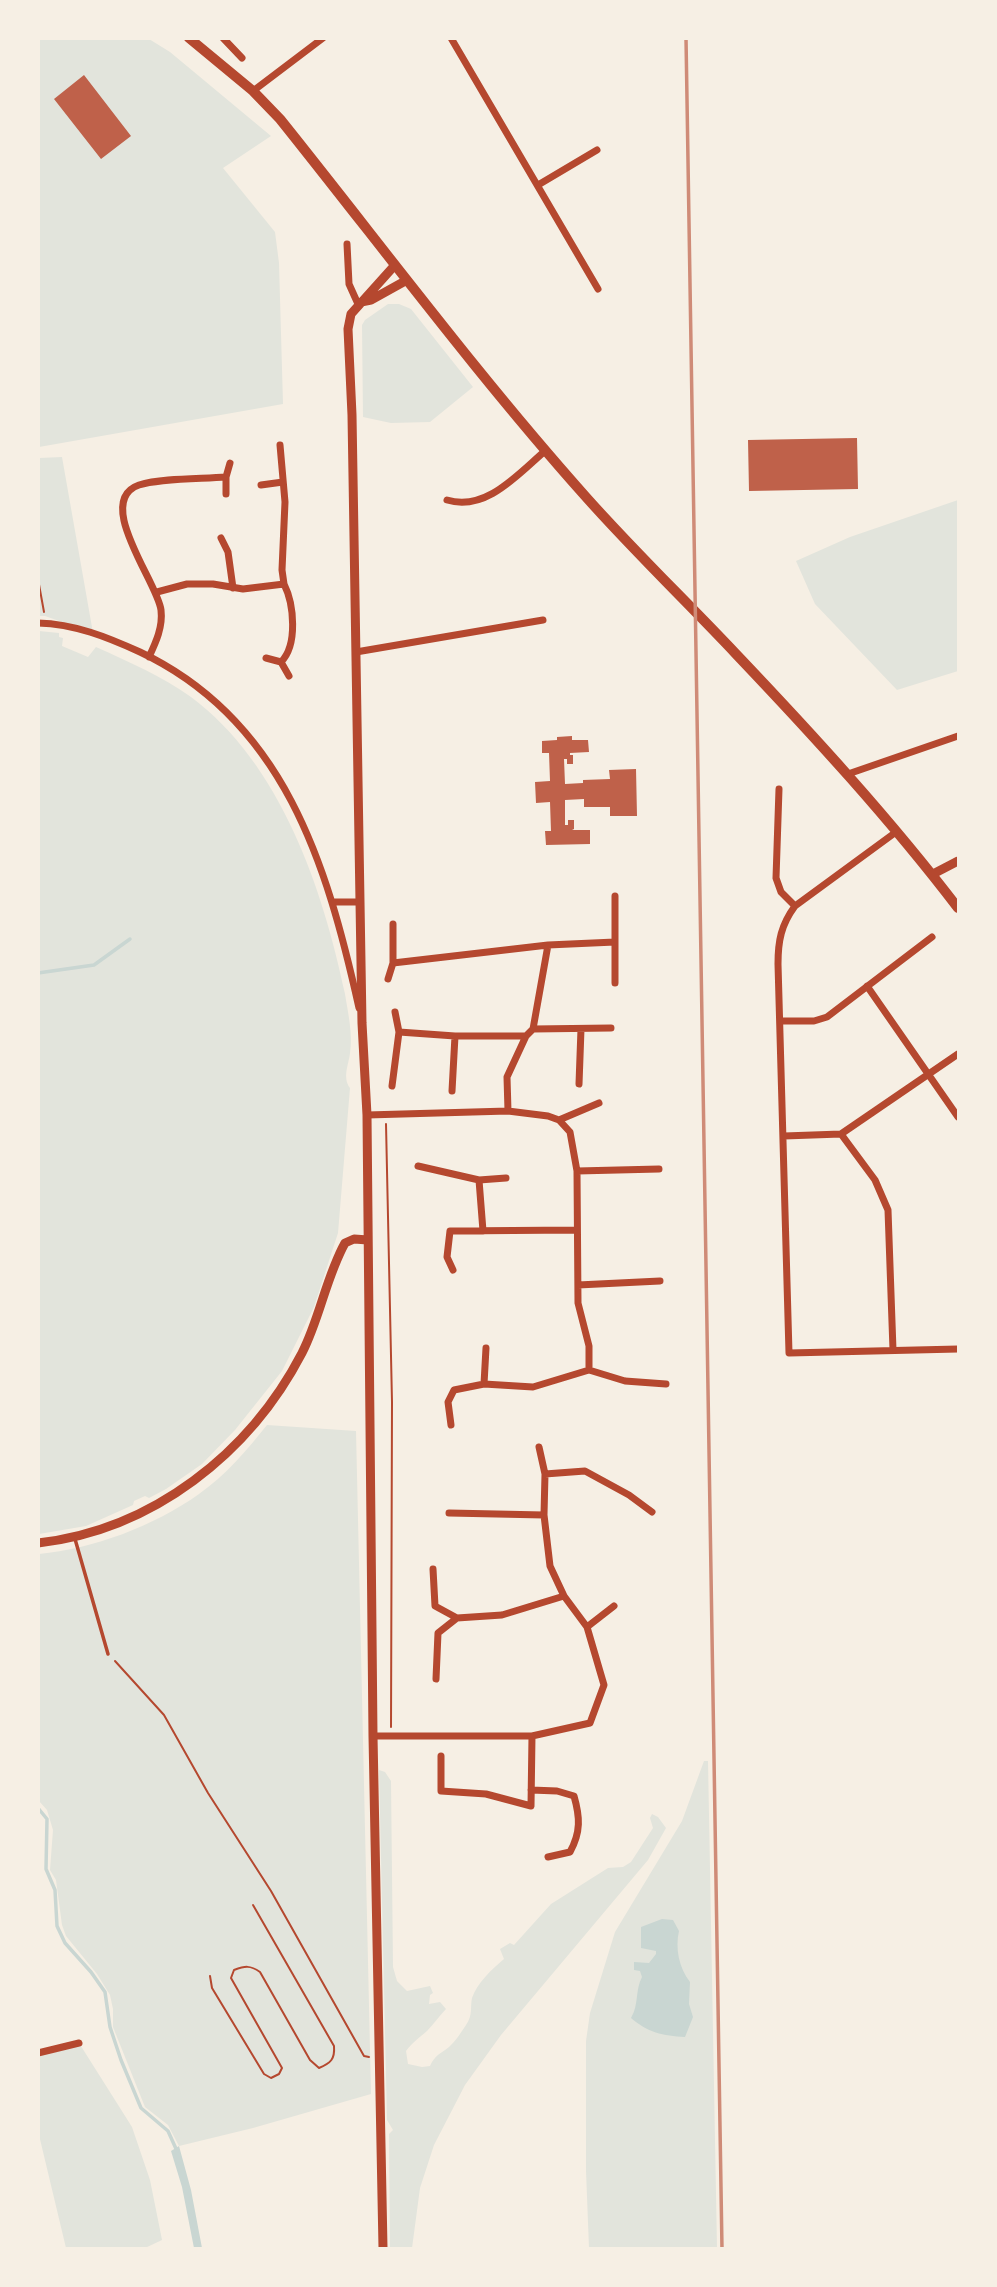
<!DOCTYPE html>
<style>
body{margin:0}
#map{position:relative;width:997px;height:2287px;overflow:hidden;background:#f6efe4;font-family:"DM Sans",sans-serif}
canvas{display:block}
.frame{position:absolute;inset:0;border:40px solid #f6efe4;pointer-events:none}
</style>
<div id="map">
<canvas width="997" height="2287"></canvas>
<div class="frame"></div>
</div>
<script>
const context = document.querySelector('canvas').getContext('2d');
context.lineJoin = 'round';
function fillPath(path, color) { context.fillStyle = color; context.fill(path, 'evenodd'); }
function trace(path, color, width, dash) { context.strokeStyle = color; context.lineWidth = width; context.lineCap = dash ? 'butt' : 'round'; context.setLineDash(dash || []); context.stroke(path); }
const green = new Path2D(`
 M 39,39 L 149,39 L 170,52 L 271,136 L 223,168 L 275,232 L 279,263 L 283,404 L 39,447 Z
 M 388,304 L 399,304 L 411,309 L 473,387 L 430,422 L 391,423 L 363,417 L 362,325 L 365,320 Z
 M 62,457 L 93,633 L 45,616 L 39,616 L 39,458 Z
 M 958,500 L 958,671 L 897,690 L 815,604 L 796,561 L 850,537 Z
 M 39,631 L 59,633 L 59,637 L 63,638 L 62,646 L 88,657 L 96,647 C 129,662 162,676 191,697 C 281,764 323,889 345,994 C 348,1013 353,1034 350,1053 C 349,1064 342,1077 350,1088 L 338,1233 L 314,1307 L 282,1371 L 235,1430 L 202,1464 L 166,1489 L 149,1498 L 145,1496 L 134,1501 L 133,1505 L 86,1526 L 39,1534 Z
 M 267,1425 L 356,1431 L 371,2094 L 253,2128 L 179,2146 L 168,2125 L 145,2107 L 113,2027 L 113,2009 L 110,1995 L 97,1974 L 66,1936 L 62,1925 L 56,1880 L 50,1870 L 53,1830 L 47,1810 L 39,1801 L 39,1554 C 93,1549 154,1526 199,1494 C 226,1475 247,1450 267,1425 Z
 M 704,1761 L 708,1761 L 717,2248 L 589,2248 L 586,2171 L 586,2041 L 590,2013 L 615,1932 L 682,1821 Z
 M 379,1770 L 385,1772 L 391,1781 L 393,1967 L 397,1981 L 407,1991 L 430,1986 L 433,1993 L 430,1995 L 429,2004 L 440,2002 L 446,2009 C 439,2016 434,2024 427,2031 C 419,2038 413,2042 406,2051 L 408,2064 L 422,2067 L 430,2066 C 435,2055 440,2054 449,2047 C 455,2042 462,2031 466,2025 C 473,2015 470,2008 472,1998 C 477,1983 492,1969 504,1959 L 500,1949 L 510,1943 L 514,1945 L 551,1904 L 608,1868 L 623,1867 L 631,1862 L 653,1828 L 650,1818 L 652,1814 L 658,1817 L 666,1828 L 648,1860 L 501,2035 L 465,2085 L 434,2145 L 420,2188 L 412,2248 L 390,2248 L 389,2134 L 393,2130 L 387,2120 Z
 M 79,2043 L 132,2127 L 150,2180 L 162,2240 L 145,2248 L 66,2248 L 39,2135 L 38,2053 Z`);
const water = new Path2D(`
 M 662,1919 L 673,1920 L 679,1931 C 675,1948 679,1968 690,1982 L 689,2004 L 693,2017 L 685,2037 C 663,2036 647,2032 631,2018 C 639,2005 635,1990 642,1977 L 640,1971 L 634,1970 L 634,1962 L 649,1963 L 656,1954 L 656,1951 L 641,1948 L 641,1927 Z
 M 179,2146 L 191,2190 L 202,2248 L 194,2248 L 182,2187 L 171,2151 Z`);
const stream = new Path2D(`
 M 38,973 L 94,965 L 130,939
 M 38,1808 L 47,1819 L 46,1869 L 55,1890 L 57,1926 L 65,1943 L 91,1972 L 105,1992 L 110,2027 L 121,2060 L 141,2108 L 168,2131 L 177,2151`);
const building = new Path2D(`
 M 84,75 L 131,136 L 101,159 L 54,99 Z
 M 857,438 L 858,489 L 749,491 L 748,440 Z
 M 572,736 L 572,740 L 588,740 L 589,752 L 570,753 L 570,755 L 573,755 L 573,764 L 567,764 L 567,759 L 564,759 L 565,784 L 583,783 L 583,780 L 610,779 L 609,770 L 636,769 L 637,816 L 610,816 L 610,807 L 584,807 L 584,799 L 565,800 L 565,825 L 568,825 L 568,820 L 574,820 L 574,829 L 572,830 L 590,830 L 590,844 L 546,845 L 545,831 L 551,831 L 550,802 L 536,803 L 535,782 L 550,781 L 549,753 L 542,753 L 542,741 L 557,740 L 557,737 Z`);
const path = new Path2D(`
 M 38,579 L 44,612
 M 386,1124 L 392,1402 L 391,1727
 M 115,1661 L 164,1715 L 208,1793 L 271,1891 L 364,2056 L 369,2057
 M 210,1976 L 212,1988 L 264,2074 L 271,2078 L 279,2074 L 282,2068 L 231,1978 L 234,1970 C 245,1966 250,1965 260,1972 L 310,2060 L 319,2068 C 331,2063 335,2059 334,2046 L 253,1905`);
const service = new Path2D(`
 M 75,1539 L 108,1654`);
const minor = new Path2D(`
 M 223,38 L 242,58
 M 451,38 L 598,289
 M 253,91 L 323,38
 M 538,185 L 597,150
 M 347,244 L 349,284 L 358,304
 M 280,445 L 285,502 L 282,570 L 284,584
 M 261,485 L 283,482
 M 226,494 L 226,477 L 230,463
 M 447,500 C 486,512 518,474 545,451
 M 221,538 L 228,552 L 233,588
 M 157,592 L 187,584 L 213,584 L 243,589 L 284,584 C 294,604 298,645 281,662
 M 38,623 C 75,624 107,637 140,652 C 284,720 327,864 359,1008
 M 356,652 L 543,620
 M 149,657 C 156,642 163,627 161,610 C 158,583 93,501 139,485 C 162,478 201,479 226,477
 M 266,658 L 281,662 L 289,676
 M 848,774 L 958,736
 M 779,789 L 776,878 L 781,892 L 795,906
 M 896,832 L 795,906 C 781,925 778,941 778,964 L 789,1353 L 958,1349
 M 332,902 L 360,902
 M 393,924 L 393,963 L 548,945 L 615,942
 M 388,979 L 393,963
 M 615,983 L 615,896
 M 867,986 L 958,1117
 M 395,1012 L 399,1032
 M 780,1021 L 814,1021 L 827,1017 L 932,937
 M 533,1029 L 611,1028
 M 579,1084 L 581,1029
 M 392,1086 L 399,1032 L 455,1036
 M 452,1091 L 455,1036 L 526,1036
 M 508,1111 L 507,1077 L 526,1036 L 533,1029 L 548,945
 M 367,1115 L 508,1111 L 548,1116 L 559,1120 L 570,1132 L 577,1171 L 578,1303 L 589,1346 L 589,1370 L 533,1387 L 484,1384 L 454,1390 L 448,1402 L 451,1425
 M 559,1120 L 599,1103
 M 841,1134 L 875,1180 L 888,1210 L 893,1350
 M 784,1136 L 841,1134 L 958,1054
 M 418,1166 L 479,1180 L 506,1178
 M 577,1171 L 659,1169
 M 479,1180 L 483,1231
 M 453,1270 L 447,1257 L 450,1231 L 576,1230
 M 578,1285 L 660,1281
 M 589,1370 L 625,1381 L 666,1384
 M 484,1384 L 486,1348
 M 545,1474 L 585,1471 L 629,1495 L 652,1512
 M 449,1513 L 544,1515
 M 433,1569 L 435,1606 L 457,1618
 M 587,1627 L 614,1606
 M 436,1679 L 438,1633 L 457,1618 L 502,1615 L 564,1596
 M 373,1736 L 532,1736 L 590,1723 L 604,1685 L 587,1627 L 564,1596 L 550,1566 L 544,1515 L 545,1474 L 539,1447
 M 441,1756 L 441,1791 L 486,1794 L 531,1806 L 532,1736
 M 531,1790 L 557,1791 L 574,1796 C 580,1817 581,1832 570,1852 L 548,1857
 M 38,2053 L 79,2043`);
const tertiary = new Path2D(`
 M 361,302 L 371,300 L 407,280
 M 933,874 L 958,861
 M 38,1543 C 153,1530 250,1453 302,1353 C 320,1318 326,1277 345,1243 L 354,1239 L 368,1240
 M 383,2248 L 373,1736 L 367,1115 L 362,1023 L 352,415 L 348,329 L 351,314 L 395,265`);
const primary = new Path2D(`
 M 189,38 L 253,91 L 280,119 C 381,245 478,376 586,497 C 634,551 686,601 736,654 C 813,735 890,819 958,908`);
const rail = new Path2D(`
 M 686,38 L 722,2248`);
fillPath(green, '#e2e4dc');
fillPath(water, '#c9d6d2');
trace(stream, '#c9d6d2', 3.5);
fillPath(building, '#bf614a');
trace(path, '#b5482f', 2);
trace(service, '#b5482f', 3.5);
trace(minor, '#b5482f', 7);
trace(tertiary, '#b5482f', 9);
trace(primary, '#b5482f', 10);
trace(rail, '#cf8b77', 3.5);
</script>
